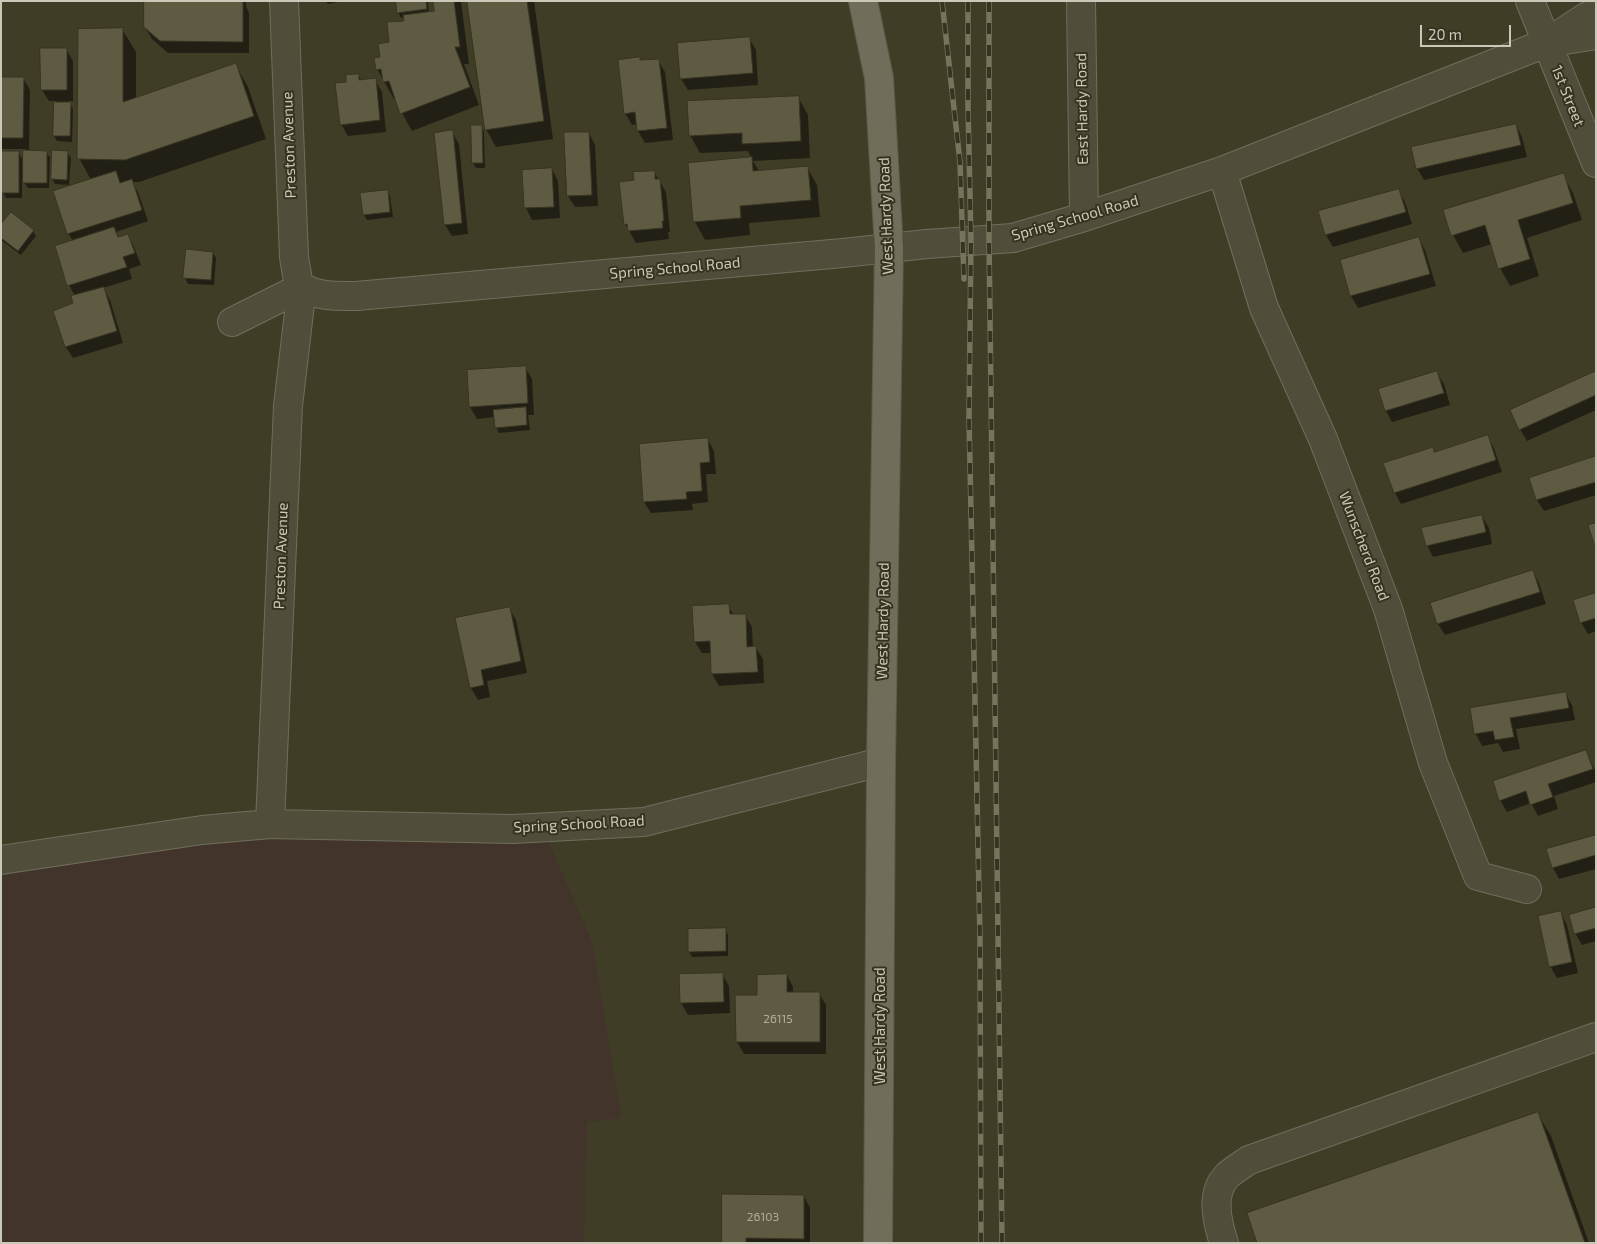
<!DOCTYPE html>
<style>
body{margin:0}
#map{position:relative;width:1597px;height:1244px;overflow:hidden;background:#403d27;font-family:"Exo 2",sans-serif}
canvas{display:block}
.frame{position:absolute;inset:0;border:2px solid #cac8b8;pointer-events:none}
.scale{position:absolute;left:1420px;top:25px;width:91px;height:22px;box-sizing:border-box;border:2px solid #cac8b8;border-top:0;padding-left:6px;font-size:15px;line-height:18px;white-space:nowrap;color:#cac8b8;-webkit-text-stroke:4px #363320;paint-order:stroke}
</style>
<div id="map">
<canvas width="1597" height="1244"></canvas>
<div class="frame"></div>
<div class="scale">20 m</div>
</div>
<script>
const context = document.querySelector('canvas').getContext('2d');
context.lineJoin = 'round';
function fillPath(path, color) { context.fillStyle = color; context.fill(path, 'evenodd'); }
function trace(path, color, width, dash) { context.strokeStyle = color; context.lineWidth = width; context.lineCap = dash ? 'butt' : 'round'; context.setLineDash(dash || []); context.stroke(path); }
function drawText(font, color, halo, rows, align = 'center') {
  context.font = font + ' "Exo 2",sans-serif'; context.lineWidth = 4; context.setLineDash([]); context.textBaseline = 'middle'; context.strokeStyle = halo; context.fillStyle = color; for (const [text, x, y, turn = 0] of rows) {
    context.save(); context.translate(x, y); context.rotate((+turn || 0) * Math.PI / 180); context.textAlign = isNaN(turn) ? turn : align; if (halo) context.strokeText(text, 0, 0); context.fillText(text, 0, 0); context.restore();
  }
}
const green = new Path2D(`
 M 254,835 L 548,840 L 593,944 L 621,1118 L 587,1122 L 584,1243 L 1,1243 L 1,868 Z`);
const shadow = new Path2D(`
 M 145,1 L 246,1 L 246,6 L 249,13 L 249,53 L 168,53 L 152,39 L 145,27 Z
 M 326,1 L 343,1 L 328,4 Z
 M 397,1 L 428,1 L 429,13 L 436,12 L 434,1 L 461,1 L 469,64 L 464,64 L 479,105 L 412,131 L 402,113 L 396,99 L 394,99 L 377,69 L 390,43 L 405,23 L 405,17 L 401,18 L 398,12 Z
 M 468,1 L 534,1 L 553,139 L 496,147 L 486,129 Z
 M 122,29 L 136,52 L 136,99 L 235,64 L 248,87 L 266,139 L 139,182 L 132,182 L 138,192 L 148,221 L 116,232 L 119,238 L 128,235 L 134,247 L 141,265 L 129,269 L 132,279 L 103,288 L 110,300 L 123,343 L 73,358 L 66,347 L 75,296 L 69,285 L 73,241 L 68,233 L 91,180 L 79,158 Z
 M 749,38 L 756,50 L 758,85 L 688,90 L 681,79 Z
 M 66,49 L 73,61 L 73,101 L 69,101 L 73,109 L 72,142 L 57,141 L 54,136 L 56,101 L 49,101 L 42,90 Z
 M 658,60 L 665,72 L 673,140 L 645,143 L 638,131 L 637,124 L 632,125 L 625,113 L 641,62 Z
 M 358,75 L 362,81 L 375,80 L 382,92 L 386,132 L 348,136 L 341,124 L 347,83 Z
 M 1,78 L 23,78 L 30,90 L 29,152 L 46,152 L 50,157 L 49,188 L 28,188 L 24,182 L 25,149 L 1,149 Z
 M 798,97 L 808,115 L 810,158 L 753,161 L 759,171 L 807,167 L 817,185 L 820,217 L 749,223 L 750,235 L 705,240 L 695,222 L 689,164 L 752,159 L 748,151 L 700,153 L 690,135 Z
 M 1516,125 L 1522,137 L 1527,157 L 1424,180 L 1417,168 Z
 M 481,126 L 484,132 L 485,168 L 476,168 L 473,163 Z
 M 452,132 L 459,144 L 468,234 L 452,236 L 445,225 Z
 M 589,133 L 595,145 L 598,206 L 575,207 L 568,196 Z
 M 67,152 L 71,158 L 69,185 L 55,184 L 52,179 Z
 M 18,153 L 22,158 L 22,198 L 6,198 L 3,192 Z
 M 552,169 L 558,181 L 560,218 L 532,220 L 526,208 Z
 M 654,172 L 666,192 L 670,232 L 668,232 L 669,239 L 636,243 L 625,224 L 636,182 Z
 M 1563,175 L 1573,193 L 1582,220 L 1527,238 L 1539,276 L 1510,286 L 1500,268 L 1492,244 L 1463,253 L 1453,235 Z
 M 1398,190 L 1405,202 L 1412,224 L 1333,247 L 1326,235 L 1319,212 Z
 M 387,191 L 390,196 L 393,217 L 367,220 L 364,215 Z
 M 11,213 L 33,231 L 36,236 L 21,255 L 1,240 L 1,226 Z
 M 1419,239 L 1425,250 L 1436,286 L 1358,308 L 1351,296 L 1341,260 Z
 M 213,253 L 216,258 L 214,285 L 188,284 L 185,278 Z
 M 525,367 L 532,379 L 534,415 L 528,415 L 530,430 L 499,433 L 496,427 L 495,417 L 477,419 L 470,407 Z
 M 1437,373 L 1444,384 L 1450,405 L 1392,422 L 1386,411 Z
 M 1596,374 L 1596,410 L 1527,441 L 1520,429 Z
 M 1487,436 L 1494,448 L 1502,472 L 1401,504 L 1395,493 Z
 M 708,440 L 714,451 L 716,474 L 706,474 L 708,502 L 692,504 L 693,510 L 651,513 L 644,502 Z
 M 1596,458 L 1596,495 L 1544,511 L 1537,500 L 1531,478 Z
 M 1482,516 L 1489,528 L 1492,544 L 1433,557 L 1427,545 Z
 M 1533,572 L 1539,583 L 1546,604 L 1445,635 L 1438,624 Z
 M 1596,595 L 1596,631 L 1588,634 L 1581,622 Z
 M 728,606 L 734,615 L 745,615 L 752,627 L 753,648 L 756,648 L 763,659 L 764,683 L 719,686 L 712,674 L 711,653 L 702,653 L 695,642 Z
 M 509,608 L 516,620 L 527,673 L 487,681 L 490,697 L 478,700 L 471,688 L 457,619 Z
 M 1565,693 L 1572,705 L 1575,720 L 1516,729 L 1520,749 L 1503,752 L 1498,743 L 1482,746 L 1476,734 L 1471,709 Z
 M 1586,752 L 1596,772 L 1596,782 L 1554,796 L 1558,809 L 1538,816 L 1531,803 L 1507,812 L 1500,800 Z
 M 1596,836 L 1596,869 L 1559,879 L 1553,868 Z
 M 1596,908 L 1596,941 L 1582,945 L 1575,933 Z
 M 1561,913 L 1567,925 L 1578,973 L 1557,978 L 1550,966 Z
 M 725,929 L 728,935 L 728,956 L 692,957 L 689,951 Z
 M 722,974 L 729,986 L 730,1013 L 688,1015 L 681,1003 L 680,976 Z
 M 787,975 L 793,987 L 793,993 L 819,993 L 826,1005 L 826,1054 L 744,1054 L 737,1042 Z
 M 1537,1113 L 1551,1136 L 1589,1243 L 1259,1243 Z
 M 804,1196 L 810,1208 L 810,1243 L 723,1243 Z`);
const building = new Path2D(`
 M 144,1 L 243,1 L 243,42 L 160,41 L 144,27 Z
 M 396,1 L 426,1 L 427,9 L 397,13 Z
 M 433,1 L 454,1 L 460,47 L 455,47 L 470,87 L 400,114 L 389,81 L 383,82 L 381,69 L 376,70 L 374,58 L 380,57 L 378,44 L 389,42 L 387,22 L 404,21 L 403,15 L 434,11 Z
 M 467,1 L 527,1 L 544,121 L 485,130 Z
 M 123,28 L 123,102 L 236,63 L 254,116 L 125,160 L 77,159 L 78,29 Z
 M 750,37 L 753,73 L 680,79 L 677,43 Z
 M 40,48 L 67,48 L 67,90 L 41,90 Z
 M 640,57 L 640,60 L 659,59 L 667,128 L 637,131 L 635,112 L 624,114 L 618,60 Z
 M 359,74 L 359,80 L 376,78 L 380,120 L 340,125 L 335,83 L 346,82 L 346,75 Z
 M 1,77 L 24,77 L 23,138 L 1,138 Z
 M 799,96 L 801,141 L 742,144 L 742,133 L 689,136 L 687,101 Z
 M 54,102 L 71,102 L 70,136 L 53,136 Z
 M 1516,124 L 1521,145 L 1416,169 L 1411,147 Z
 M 471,125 L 482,125 L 483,163 L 472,163 Z
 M 453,130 L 462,223 L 444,225 L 434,133 Z
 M 564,132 L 589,132 L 592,195 L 567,196 Z
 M 23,150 L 47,151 L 47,183 L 23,183 Z
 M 52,150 L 68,151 L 67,180 L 51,179 Z
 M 2,151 L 19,151 L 19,193 L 1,193 Z
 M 752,157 L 753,171 L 808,166 L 811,200 L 740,206 L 741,218 L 693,222 L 688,163 Z
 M 552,168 L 554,207 L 524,208 L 522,170 Z
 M 116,171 L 120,183 L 132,179 L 142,210 L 67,234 L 53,191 Z
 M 655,171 L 655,179 L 660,179 L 664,221 L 662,221 L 663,228 L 628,231 L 627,224 L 624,225 L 619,182 L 634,180 L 633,172 Z
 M 1564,173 L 1573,203 L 1518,220 L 1530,259 L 1498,269 L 1485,225 L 1451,236 L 1443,210 Z
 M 1399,189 L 1406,212 L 1325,235 L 1318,211 Z
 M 388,190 L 390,212 L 363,215 L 360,193 Z
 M 11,212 L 34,230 L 18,251 L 1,238 L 1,224 Z
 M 114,227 L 118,237 L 128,234 L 135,253 L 123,257 L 127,267 L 67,286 L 55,246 Z
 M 1419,237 L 1430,274 L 1350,296 L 1340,260 Z
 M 186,249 L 213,252 L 211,280 L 183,278 Z
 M 104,287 L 117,331 L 65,347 L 53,311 L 73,303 L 71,296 Z
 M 526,366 L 528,403 L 469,407 L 467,370 Z
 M 1437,371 L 1444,393 L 1385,411 L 1378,389 Z
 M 1596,371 L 1596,395 L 1519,430 L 1510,410 Z
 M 526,407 L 527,425 L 495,428 L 493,410 Z
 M 1488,435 L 1496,460 L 1394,493 L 1383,463 L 1433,447 L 1434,452 Z
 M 708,438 L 710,462 L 700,463 L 702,491 L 686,492 L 687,499 L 643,502 L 639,444 Z
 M 1596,456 L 1596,482 L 1536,500 L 1529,478 Z
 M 1482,515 L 1486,532 L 1426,546 L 1421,528 Z
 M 1596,523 L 1596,550 L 1588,525 Z
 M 1533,570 L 1540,592 L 1437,624 L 1430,603 Z
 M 1596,593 L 1596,618 L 1580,623 L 1573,600 Z
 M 729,604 L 730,614 L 746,614 L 747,647 L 756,646 L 758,672 L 711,674 L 710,641 L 694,642 L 692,606 Z
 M 510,607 L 521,661 L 481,670 L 484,685 L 470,688 L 455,618 Z
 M 1566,692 L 1569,708 L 1510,718 L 1514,737 L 1495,740 L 1493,731 L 1474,734 L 1470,708 Z
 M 1586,750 L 1593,769 L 1548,784 L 1553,797 L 1530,805 L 1526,791 L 1499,801 L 1493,781 Z
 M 1596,835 L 1596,855 L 1552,868 L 1546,849 Z
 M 1596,907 L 1596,928 L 1574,934 L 1569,915 Z
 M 1561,911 L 1572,962 L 1549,967 L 1538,916 Z
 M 726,928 L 726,951 L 688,952 L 688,929 Z
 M 723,973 L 724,1002 L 680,1003 L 679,974 Z
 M 787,974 L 787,992 L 820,992 L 820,1042 L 736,1042 L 735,995 L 757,995 L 757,975 Z
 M 1538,1112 L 1585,1243 L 1257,1243 L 1247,1213 Z
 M 722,1194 L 804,1195 L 804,1239 L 746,1238 L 746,1243 L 722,1243 Z`);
const minor = new Path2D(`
 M 284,1 L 294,257 L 298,281 L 302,287 C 318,297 337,296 356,296 L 843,253 L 927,244 L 1013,238 L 1084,217 L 1222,171 L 1546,43 L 1596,35
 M 1081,1 L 1084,217
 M 1530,1 L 1596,163
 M 1554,38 L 1586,17 L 1596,13
 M 1222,171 L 1264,308 L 1323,439 L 1388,609 L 1433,763 L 1478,876 L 1527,889
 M 232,322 L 302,287
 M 270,824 L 288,406 L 302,287
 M 1,860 L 202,830 L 270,824 L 513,829 L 644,822 L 881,762
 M 1224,1243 C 1217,1222 1210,1193 1227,1176 C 1233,1170 1242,1165 1249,1160 L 1596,1037`);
const major = new Path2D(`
 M 863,1 L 879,78 L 889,248 L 881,762 L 878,1243`);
const rail = new Path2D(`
 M 942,1 L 960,162 L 964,279
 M 968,1 L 968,107 L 971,241 L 969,418 L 980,939 L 981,1243
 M 989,1 L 989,239 L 1002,1243`);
const numberNames = [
 ["26115",778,1019],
 ["26103",763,1217]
];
const streetNames = [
 ["1st Street",1568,96,68],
 ["East Hardy Road",1082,109,-91],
 ["Preston Avenue",289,145,-92],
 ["West Hardy Road",886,216,-92],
 ["Spring School Road",1075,218,-16],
 ["Spring School Road",675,268,-5],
 ["Wunscherd Road",1364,546,69],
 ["Preston Avenue",281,556,-88],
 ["West Hardy Road",883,621,-89],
 ["Spring School Road",579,824,-3],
 ["West Hardy Road",880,1026,-90]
];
fillPath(green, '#43342b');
fillPath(shadow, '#0007');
fillPath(building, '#5f5b43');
trace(building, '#383522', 1);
trace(minor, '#706e5c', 30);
trace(major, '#5c5a48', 30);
trace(minor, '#504d3b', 28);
trace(major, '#706d5a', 28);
trace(rail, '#77745e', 5.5);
trace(rail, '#363320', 4, [11]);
drawText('12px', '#afad9b', null, numberNames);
drawText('15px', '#cac8b8', '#363320', streetNames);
</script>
